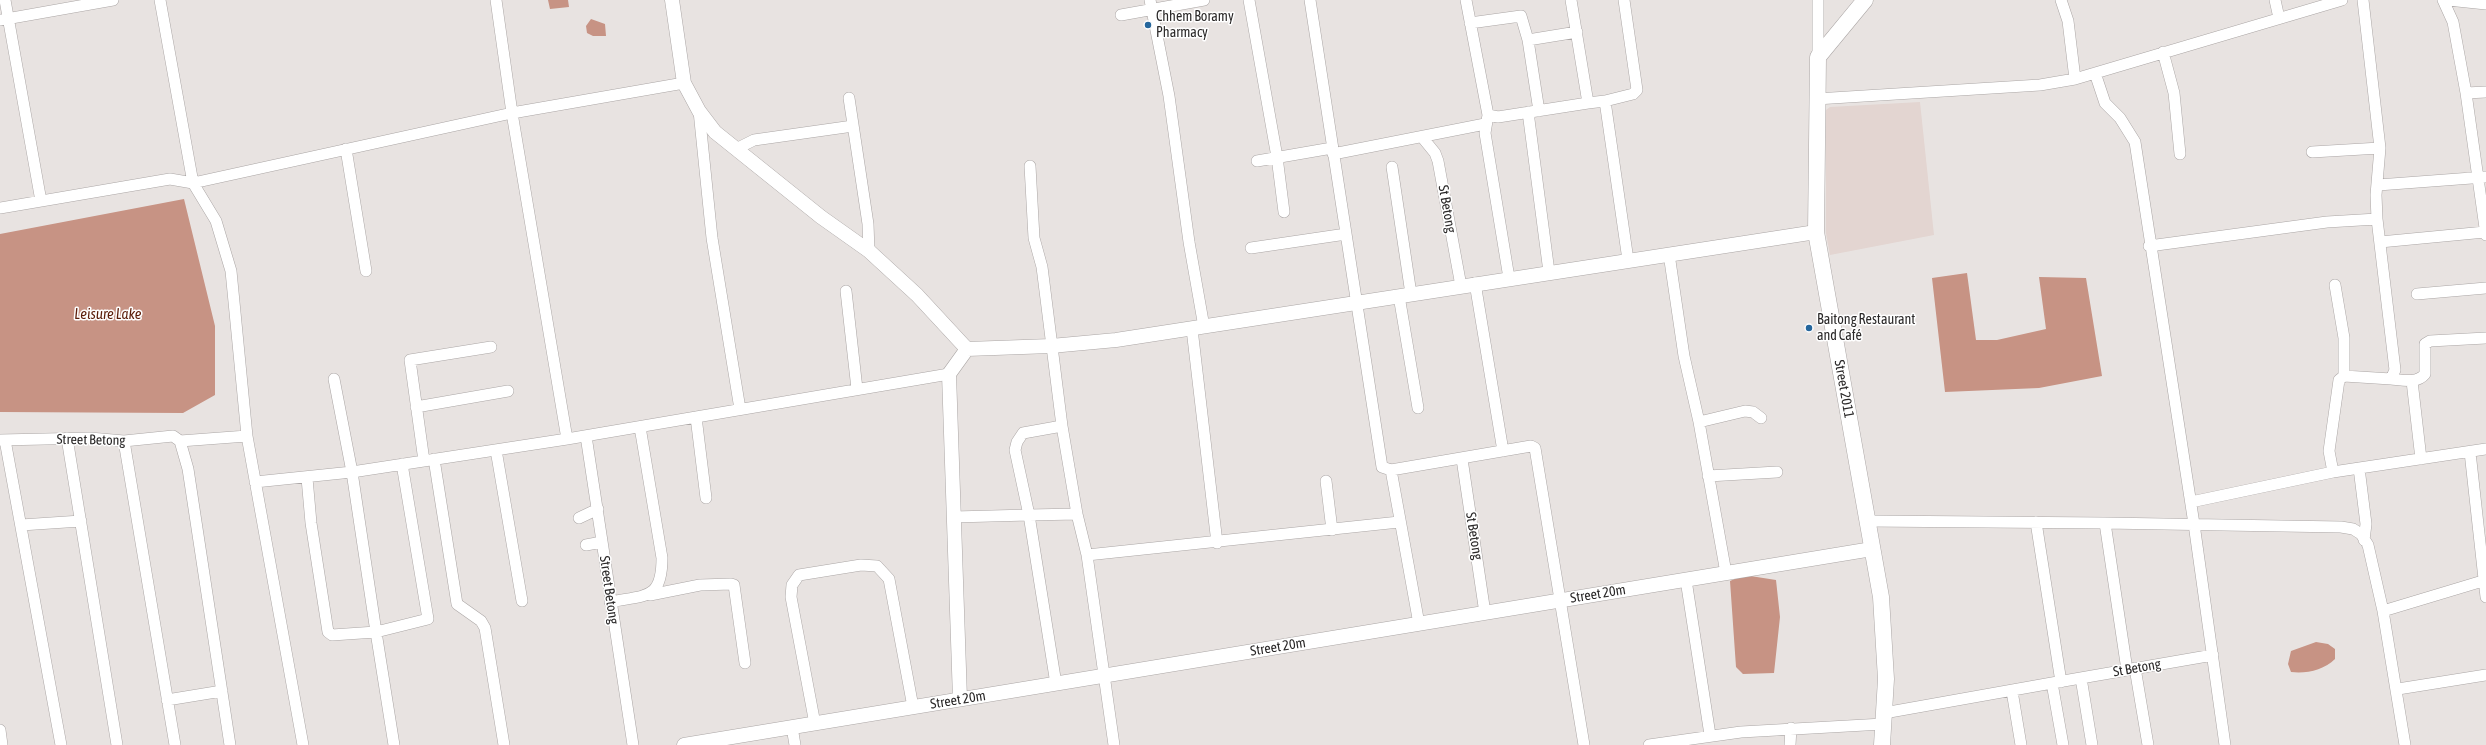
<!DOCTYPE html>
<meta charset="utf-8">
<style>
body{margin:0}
canvas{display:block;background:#e8e3e1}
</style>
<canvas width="2486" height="745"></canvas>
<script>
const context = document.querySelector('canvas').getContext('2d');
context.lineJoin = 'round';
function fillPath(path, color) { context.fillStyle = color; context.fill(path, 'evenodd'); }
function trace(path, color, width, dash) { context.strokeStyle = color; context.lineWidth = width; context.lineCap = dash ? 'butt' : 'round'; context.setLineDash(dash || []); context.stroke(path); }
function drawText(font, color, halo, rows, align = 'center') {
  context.font = font + ' "Asap Condensed",sans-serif'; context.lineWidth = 3; context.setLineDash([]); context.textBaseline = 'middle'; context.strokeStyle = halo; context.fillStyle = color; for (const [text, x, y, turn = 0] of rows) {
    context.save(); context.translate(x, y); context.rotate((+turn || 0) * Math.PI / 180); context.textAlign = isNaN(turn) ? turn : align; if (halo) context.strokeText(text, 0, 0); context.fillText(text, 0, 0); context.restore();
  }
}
const built = new Path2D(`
 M 1920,102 L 1934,235 L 1830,255 L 1826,233 L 1826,110 L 1830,107 Z`);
const water = new Path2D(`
 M 548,0 L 568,0 L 569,7 L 550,9 Z
 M 591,19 L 605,24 L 606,36 L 593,36 L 587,33 L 586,26 Z
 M 184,199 L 215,326 L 215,395 L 183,413 L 0,412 L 0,234 Z
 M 1967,273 L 1976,340 L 1997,340 L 2046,329 L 2039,277 L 2086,278 L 2102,376 L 2039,388 L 1945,392 L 1932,278 Z
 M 1744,575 L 1776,580 L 1780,617 L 1774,673 L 1743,674 L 1736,667 L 1730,581 Z
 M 2316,642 L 2328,644 L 2335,649 L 2335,659 C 2324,670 2306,674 2291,672 L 2288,664 L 2291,651 Z`);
const minor = new Path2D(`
 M 5,0 L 41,201
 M 160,0 L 193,183 L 512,113 L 684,83
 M 496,0 L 512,113 L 567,439
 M 1150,0 L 1169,96 L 1189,242 L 1204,327
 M 1249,0 L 1277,157 L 1284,212
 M 1310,0 L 1382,467 L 1391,470 L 1531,446 L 1535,448 L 1584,745
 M 1466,0 L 1488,115 L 1498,117 L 1588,103
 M 1571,0 L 1588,103 L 1605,101 L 1628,260
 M 2061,0 L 2068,21 L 2075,79
 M 2275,0 L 2279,18
 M 2443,0 L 2453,22 L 2466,93 L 2486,235
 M 2448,0 L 2486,4
 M 1121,15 L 1204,0
 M 0,20 L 113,0
 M 1470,23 L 1521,16 L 1528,40 L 1539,111
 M 1528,40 L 1577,32
 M 2163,52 L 2174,93 L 2180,154
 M 1818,57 L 1818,0
 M 2095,73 L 2105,103 L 2120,118 L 2135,142 L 2194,524 L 2225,745
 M 2466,93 L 2486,92
 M 849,98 L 868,224 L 869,251
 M 1816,99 L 2040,85 L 2075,79 L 2342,0
 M 1605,101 L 1633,94 L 1637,90 L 1624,0
 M 699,111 L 712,238 L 740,409
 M 1528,112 L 1549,272
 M 1488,115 L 1485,133 L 1509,278
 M 1422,137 L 1435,153 L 1438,161 L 1461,286
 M 346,149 L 366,271
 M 736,149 L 754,140 L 853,126
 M 2312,152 L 2380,148
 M 1333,154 L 1485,124
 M 1257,161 L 1332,148
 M 1030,166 L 1034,238 L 1042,267 L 1062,426 L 1077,514
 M 1392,167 L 1411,294
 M 2378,185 L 2485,177
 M 0,208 L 170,179 L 193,183 L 216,221 L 231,271 L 247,436 L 180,441
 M 2380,242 L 2485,232
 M 2149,246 L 2327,222 L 2377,219
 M 1251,248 L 1346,234
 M 1669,254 L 1684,356 L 1699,422
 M 1475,283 L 1503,451
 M 2335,285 L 2344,338 L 2344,376
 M 846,291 L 857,389
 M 2417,294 L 2486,288
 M 1399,296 L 1418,408
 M 1192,329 L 1217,543
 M 2391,379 C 2402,380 2417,384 2425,374 L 2425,344 L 2430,341 L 2486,338
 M 2412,381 L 2421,459
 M 416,407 L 508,391
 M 696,417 L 706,498
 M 1062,426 L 1023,433 L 1017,442 L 1015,450 L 1029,515 L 1077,514 L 1087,555 L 1114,745
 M 247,436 L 303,745
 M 586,436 L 633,745
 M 67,438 L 117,745
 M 0,440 L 90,438 L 124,441 L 173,436 L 180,441 L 188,469 L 230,745
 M 5,440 L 61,745
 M 124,441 L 175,745
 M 496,450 L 522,601
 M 2470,452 L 2486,597
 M 434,459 L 457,604 L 481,621 L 485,628 L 504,745
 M 1462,459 L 1485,613
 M 424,461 L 410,360 L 491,347
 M 2359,468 L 2366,524 L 2364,540
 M 1391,470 L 1419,624
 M 2333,472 L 2329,451 L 2339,380 L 2344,376 L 2391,379 L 2395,370 L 2377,219 L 2376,195 L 2380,148 L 2363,0
 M 1708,476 L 1777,472
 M 307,478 L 311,523 L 328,632 L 332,635 L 376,632 L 352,472 L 334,379
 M 1326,481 L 1332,530
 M 255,482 L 352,472 L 567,439 L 949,374
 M 2191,502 L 2333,472 L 2486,449
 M 954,517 L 1029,515 L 1056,684
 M 579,518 L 598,509
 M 1867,521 L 2105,523 L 2127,670
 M 2036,522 L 2061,682
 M 2105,523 L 2341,527 L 2353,529 L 2361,534 L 2368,545 L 2383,611 L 2405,745
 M 21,525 L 81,521
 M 586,545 L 602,542
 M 1087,555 L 1399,522
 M 1726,573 L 1699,422 L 1745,411 L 1753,412 L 1761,418
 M 1686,580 L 1710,735
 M 650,595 L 700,585 L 731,584 L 734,585 L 745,663
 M 610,602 C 646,595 662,600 662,558 L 640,427
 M 2383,611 L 2486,580
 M 2135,668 L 2148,745
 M 2081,678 L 2092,745
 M 2398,689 L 2486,675
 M 2012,691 L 2021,745
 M 167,700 L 222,691
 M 1884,713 L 2052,683
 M 815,724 L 791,597 L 792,585 L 799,575 L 861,565 L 877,566 L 889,579 L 913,707
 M 792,727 L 795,745
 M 0,730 L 2,745
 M 394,745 L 376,632 L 428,619 L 402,464
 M 1649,745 L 1741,732 L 1883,724
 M 1790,745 L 1791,728
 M 2063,745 L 2052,683 L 2213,655`);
const tertiary = new Path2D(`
 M 672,0 L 684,83 L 699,111 L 715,132 L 821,217 L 869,251 L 917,295 L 967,349 L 1051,346 L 1116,340 L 1816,232
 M 960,699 L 949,374 L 967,349
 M 684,745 L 1872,549`);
const secondary = new Path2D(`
 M 1865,0 L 1818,57 L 1816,232 L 1881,597 L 1886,679 L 1882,745`);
const markers = [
 [1148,25,4,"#25669c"],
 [1809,328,4,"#25669c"]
];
const poiNames = [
 ["Chhem Boramy",1156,17],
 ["Pharmacy",1156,33],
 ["Baitong Restaurant",1817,320],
 ["and Café",1817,336]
];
const streetNames = [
 ["St Betong",1447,209,80],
 ["Street 2011",1844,389,80],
 ["Street Betong",91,440,1],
 ["St Betong",1474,536,81],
 ["Street Betong",609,590,82],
 ["Street 20m",1598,594,-9],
 ["Street 20m",1278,647,-9],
 ["St Betong",2137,668,-10],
 ["Street 20m",958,700,-9]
];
const waterNames = [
 ["Leisure Lake",108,314]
];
fillPath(built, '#e3d5d1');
fillPath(water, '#c79384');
trace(minor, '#aba6a5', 12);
trace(tertiary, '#aba6a5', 15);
trace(secondary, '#aba6a5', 17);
trace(minor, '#fff', 11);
trace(tertiary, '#fff', 14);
trace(secondary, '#fff', 16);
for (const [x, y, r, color] of markers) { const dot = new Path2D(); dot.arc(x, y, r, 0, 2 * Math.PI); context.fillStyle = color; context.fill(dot); trace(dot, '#fff', 1.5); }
drawText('14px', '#2a2828', '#fff', poiNames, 'left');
drawText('14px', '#2a2828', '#fff', streetNames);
drawText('italic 15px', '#5c1d09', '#fff', waterNames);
</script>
